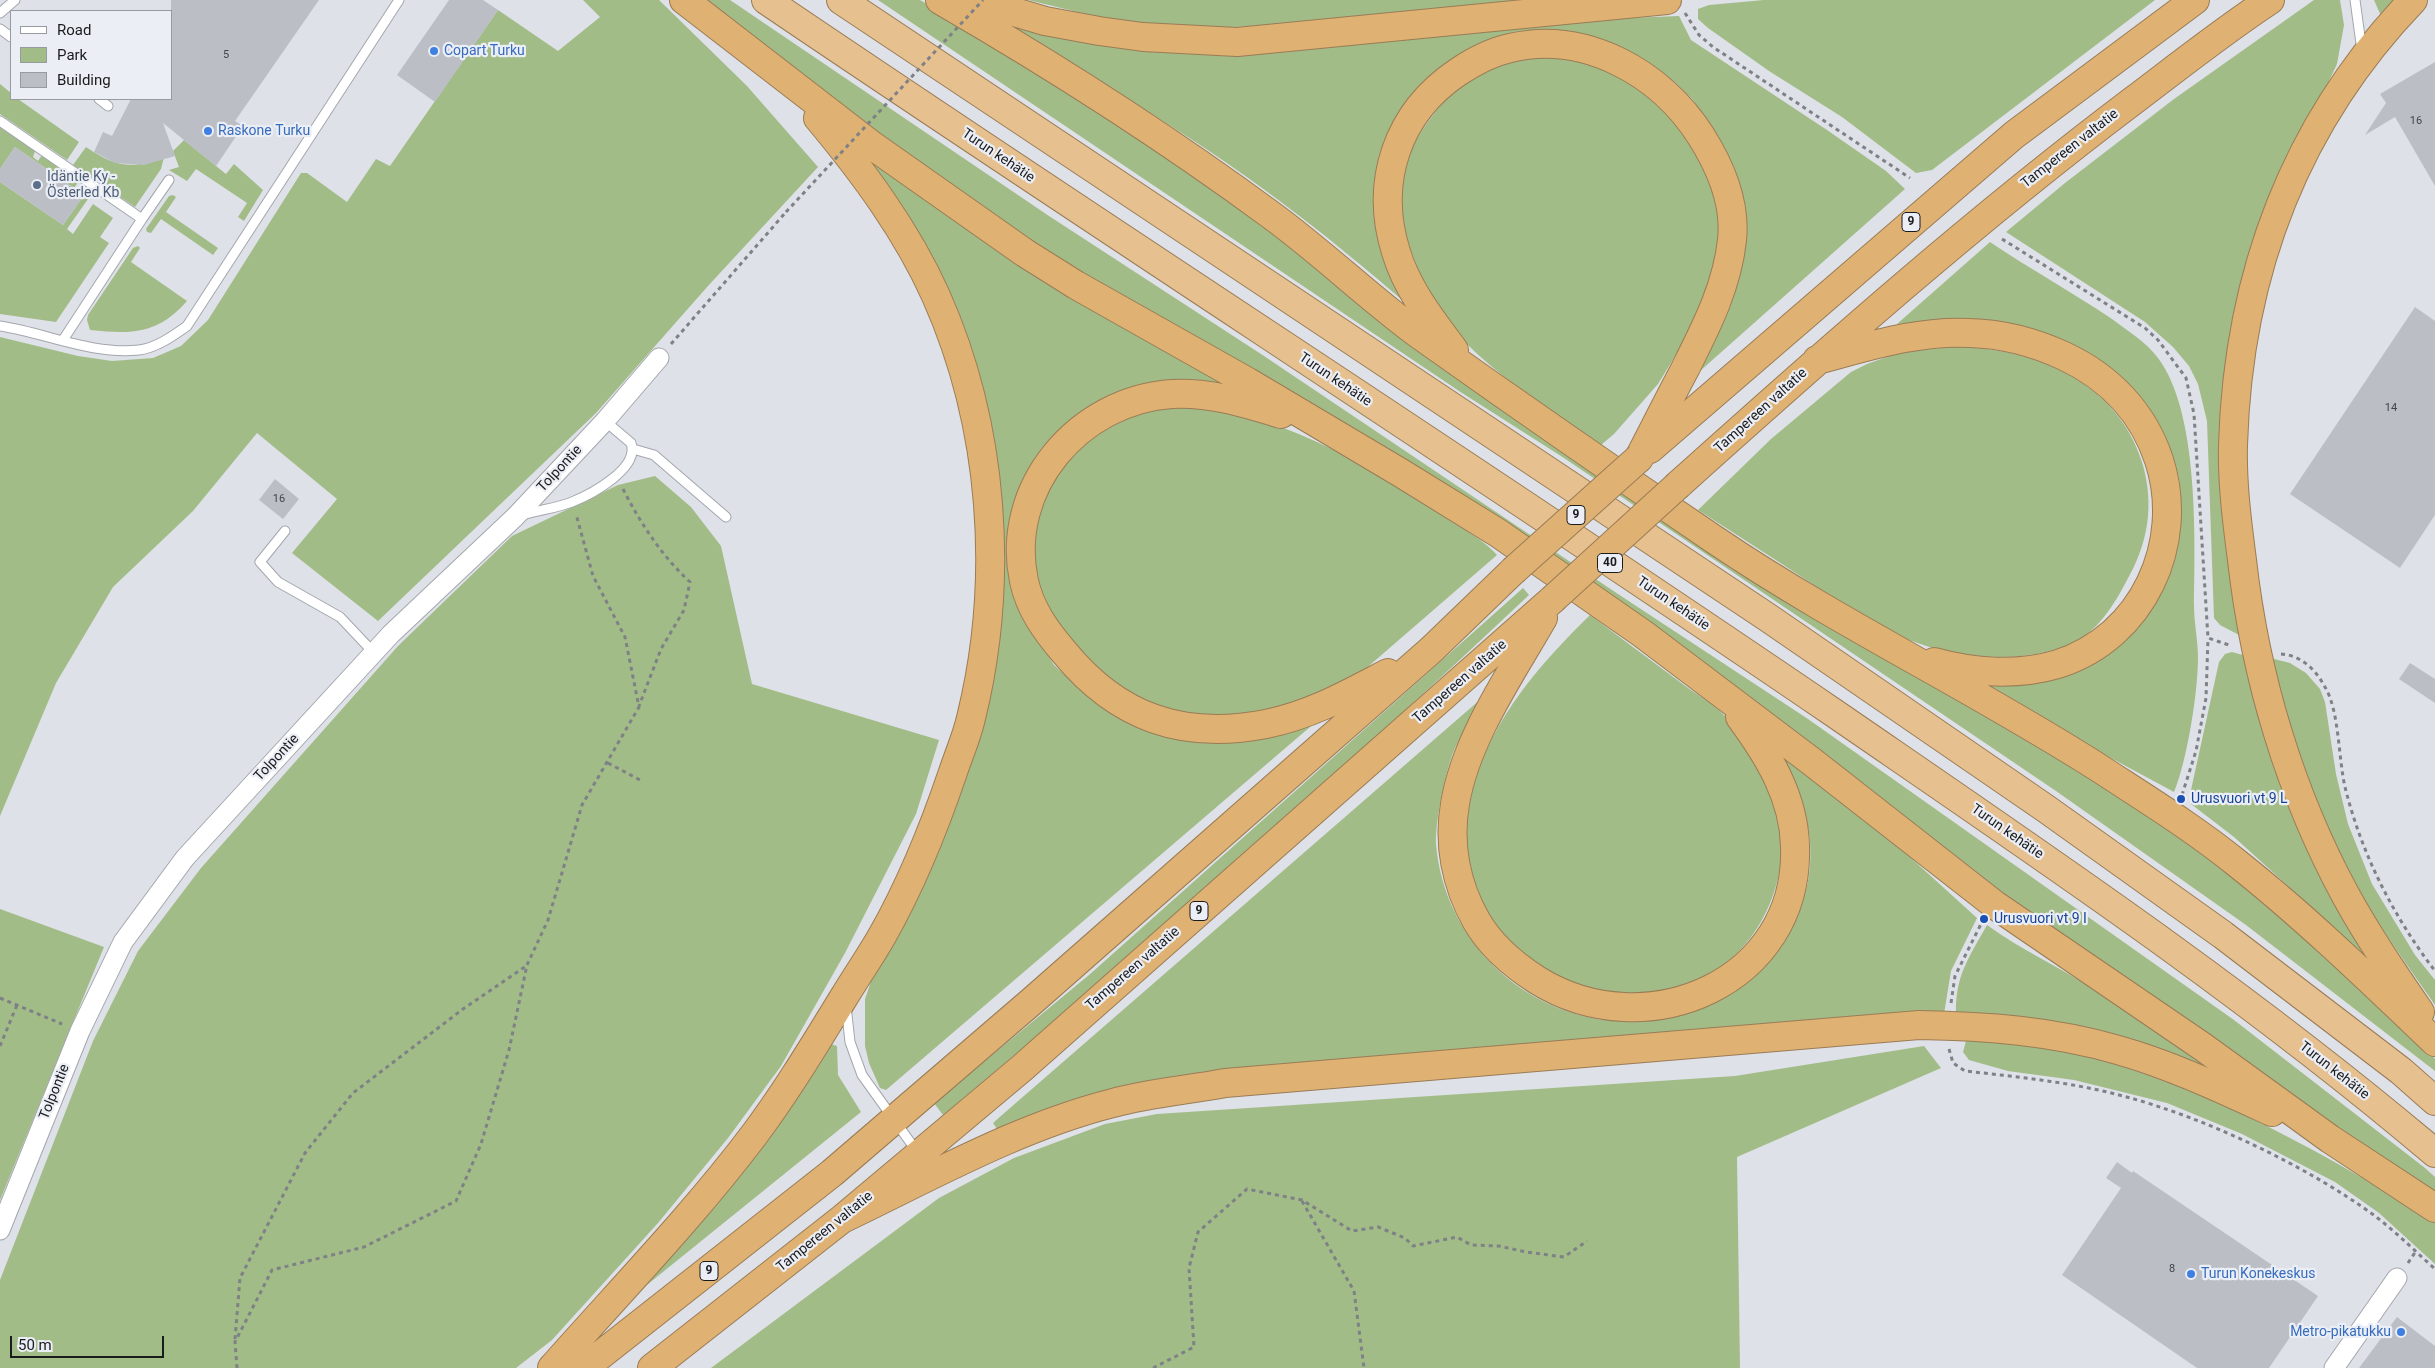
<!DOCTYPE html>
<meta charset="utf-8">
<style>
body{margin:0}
#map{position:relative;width:2435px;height:1368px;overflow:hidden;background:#dee1e8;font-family:Roboto,sans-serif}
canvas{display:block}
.legend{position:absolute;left:10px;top:10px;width:162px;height:90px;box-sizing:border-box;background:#ebeef5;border:1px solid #979a9f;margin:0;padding:6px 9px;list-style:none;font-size:15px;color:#1a1b1d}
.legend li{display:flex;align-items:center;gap:10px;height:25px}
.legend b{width:25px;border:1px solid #979a9f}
.scale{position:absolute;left:10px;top:1336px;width:154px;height:22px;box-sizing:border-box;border:2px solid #1a1b1d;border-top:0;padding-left:6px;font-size:15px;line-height:18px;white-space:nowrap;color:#1a1b1d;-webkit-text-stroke:4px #ebeef5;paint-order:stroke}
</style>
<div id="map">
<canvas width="2435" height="1368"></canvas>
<ul class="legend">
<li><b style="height:6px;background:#fff"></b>Road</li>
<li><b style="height:14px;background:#a2bc87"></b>Park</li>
<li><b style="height:14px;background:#bbbfc5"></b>Building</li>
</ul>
<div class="scale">50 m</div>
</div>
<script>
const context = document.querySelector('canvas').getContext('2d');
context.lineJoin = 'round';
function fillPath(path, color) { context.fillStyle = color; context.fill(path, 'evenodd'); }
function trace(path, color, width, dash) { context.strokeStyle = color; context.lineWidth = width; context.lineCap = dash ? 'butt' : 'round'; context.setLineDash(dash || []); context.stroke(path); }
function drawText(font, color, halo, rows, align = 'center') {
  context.font = font + ' Roboto,sans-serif'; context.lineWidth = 4.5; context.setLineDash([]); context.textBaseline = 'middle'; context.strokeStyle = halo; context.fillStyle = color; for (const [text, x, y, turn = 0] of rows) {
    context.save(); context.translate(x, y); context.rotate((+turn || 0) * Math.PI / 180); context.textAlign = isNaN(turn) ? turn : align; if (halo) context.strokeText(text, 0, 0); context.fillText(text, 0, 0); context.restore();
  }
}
const green = new Path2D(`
 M 583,0 L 659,0 L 747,86 L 818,167 L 708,286 L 596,413 L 378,621 L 292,553 L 337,499 L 257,433 L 193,511 L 113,587 L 56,683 L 0,816 L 0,337 L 78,356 L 112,361 L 153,358 L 181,346 L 208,320 L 301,173 L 307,173 L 347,202 L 376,159 L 390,166 L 498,10 L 558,51 L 600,17 Z
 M 703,0 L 730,0 L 1049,216 L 1264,356 L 1618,594 L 1808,719 L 2234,1020 L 2425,1168 L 2435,1177 L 2435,1193 L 2313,1112 L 1994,890 L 1796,736 L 1699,658 L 1616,599 L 1033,245 L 850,113 Z
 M 878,0 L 920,0 L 1013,54 L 1197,174 L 1567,453 L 1730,568 L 2072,764 L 2168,827 L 2264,899 L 2426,1048 L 2435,1059 L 2435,1071 L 2246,925 L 2056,791 L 1564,458 L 1459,391 Z
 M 1028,0 L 1554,0 C 1422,13 1287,35 1154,24 C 1112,21 1069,10 1028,0 Z
 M 1764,0 L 2155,0 L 1932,170 L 1916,173 L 1842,117 L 1769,71 L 1708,28 L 1698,19 L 1698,9 L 1709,5 Z
 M 2314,0 L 2340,0 L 2344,25 L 2337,64 L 2257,233 L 2242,281 L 2228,362 L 2241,636 L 2220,625 L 2214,618 L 2207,421 L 2198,384 L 2189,366 L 2173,347 L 2145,322 L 2006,232 L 2065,183 L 2174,99 Z
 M 2374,0 L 2397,0 L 2381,16 Z
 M 987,16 L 1092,39 L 1679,16 L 1691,40 L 1827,130 L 1886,171 L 1905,189 L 1691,379 L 1716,339 L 1738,282 L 1741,266 L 1741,193 L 1726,150 L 1693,100 L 1675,82 L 1625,49 L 1607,41 L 1564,32 L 1441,68 L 1424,82 L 1410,98 L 1379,166 L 1375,187 L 1376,216 L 1407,304 C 1366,269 1324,234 1281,202 C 1188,132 1087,74 987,16 Z
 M 1555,55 L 1609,69 L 1665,104 L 1710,175 L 1721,230 L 1717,267 L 1696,322 L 1658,384 L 1614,434 L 1601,445 C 1543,404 1459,355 1427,291 C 1421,280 1418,267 1413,256 C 1396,210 1396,168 1425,126 C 1460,75 1494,62 1555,55 Z
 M 0,84 L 11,93 L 11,99 L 18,99 L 79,142 L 67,160 L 0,114 Z
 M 0,127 L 35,151 L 33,157 L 38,161 L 42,155 L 61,169 L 57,174 L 62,177 L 65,172 L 79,181 L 74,188 L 15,147 L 0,169 Z
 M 184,140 L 226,174 L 234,164 L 263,190 L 244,221 L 238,217 L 247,203 L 196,169 L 187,181 L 169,170 L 179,167 L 173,151 Z
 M 86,147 C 116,167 131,170 164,157 L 161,169 L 135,207 L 73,165 Z
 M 863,153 L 1238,389 C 1220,385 1203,379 1186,379 C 1131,377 1047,420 1027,474 C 1024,484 1024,497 1023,507 C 1020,535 1016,563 1013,590 L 1016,603 L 1054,665 L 1080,689 L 1139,725 L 1317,721 L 886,1090 L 880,1088 L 869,1063 L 865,1046 L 865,999 L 880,955 L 967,755 L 990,441 Z
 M 0,182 L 63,225 L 84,195 L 88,199 L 67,229 L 73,234 L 93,204 L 113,218 L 100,237 L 109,243 L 56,322 L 0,314 Z
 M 173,195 L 176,197 L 166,212 L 218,248 L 213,255 L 161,219 L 151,233 L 147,232 L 146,229 L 169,196 Z
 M 1990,242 C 2030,269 2072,292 2112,319 C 2128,331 2146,342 2158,358 C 2199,412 2195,539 2194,605 C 2194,623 2198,641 2198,658 C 2198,692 2187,761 2174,792 L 1968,681 L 1987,684 L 2137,621 C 2156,603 2165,584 2173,559 C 2193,486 2176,441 2128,386 L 1915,323 L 1897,324 Z
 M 138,246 L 140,248 L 131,262 L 187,301 C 157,335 132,334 90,330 L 87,320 L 88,315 L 133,248 Z
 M 1953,347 C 2032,347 2117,381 2142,462 C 2155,505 2148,544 2126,582 C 2114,605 2097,632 2073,643 C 2031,661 1980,660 1937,649 C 1893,638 1852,610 1814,585 C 1776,560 1737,535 1698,510 L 1771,439 L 1851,372 L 1867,364 L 1901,352 Z
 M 1175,406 C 1273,408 1366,463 1445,517 C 1462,529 1483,539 1497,555 L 1363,671 L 1310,701 L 1251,715 L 1202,716 L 1164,708 L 1126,691 L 1086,665 L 1042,599 L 1031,554 L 1043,494 L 1054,475 L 1083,443 L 1128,416 Z
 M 655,476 L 691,507 L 721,546 L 752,684 L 939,740 L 916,814 L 845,953 L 781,1066 L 728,1138 L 658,1223 L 552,1340 L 516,1368 L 0,1368 L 0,1280 L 93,1041 L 138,951 L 201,868 L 398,646 L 512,536 L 618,485 Z
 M 1523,588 L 1529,595 C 1339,774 1144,948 943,1115 L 934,1103 L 1089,975 Z
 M 1590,615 C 1620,637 1650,660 1680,682 C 1694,693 1711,702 1723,714 C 1754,744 1771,787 1780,827 C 1782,834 1785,842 1785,848 C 1784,855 1782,863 1780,869 C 1758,983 1647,1023 1549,972 C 1525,959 1503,943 1488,920 C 1464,883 1462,827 1474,785 C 1492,718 1542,662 1590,615 Z
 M 2232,652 L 2243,655 L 2250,684 L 2373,963 L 2234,837 L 2191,804 L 2191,790 L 2219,662 L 2225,654 Z
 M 2270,658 L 2290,663 L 2306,673 L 2320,689 L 2325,702 L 2336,774 L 2348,824 L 2372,884 L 2415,955 L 2435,980 L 2435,1005 C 2409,968 2382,930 2359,891 C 2318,818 2292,738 2270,658 Z
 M 1482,698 C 1473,714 1464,730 1456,746 C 1446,766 1435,821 1436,844 C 1443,930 1508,1001 1592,1018 C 1609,1022 1628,1020 1646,1019 C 1709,1015 1760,983 1791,928 C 1825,868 1811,803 1777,746 L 1857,809 L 1977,918 L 1951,971 L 1944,1014 L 1443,1054 L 999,1132 L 993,1123 L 1002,1115 Z
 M 0,909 L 104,947 L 0,1200 Z
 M 1987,925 C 2021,950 2060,967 2095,990 C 2141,1019 2184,1052 2228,1083 L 1956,1015 C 1955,976 1968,959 1987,925 Z
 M 1966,1041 C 1984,1041 2002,1039 2019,1042 C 2163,1063 2313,1145 2435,1222 L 2435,1264 L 2379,1213 L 2335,1182 L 2242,1134 L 2167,1103 L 2074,1080 L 2008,1071 L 1969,1060 L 1963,1052 Z
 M 831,1044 L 837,1046 L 838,1075 L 861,1112 L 627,1301 L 826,1045 Z
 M 1924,1046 L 1941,1068 L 1737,1157 L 1740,1368 L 711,1368 L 939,1198 L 1014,1158 L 1105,1124 L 1157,1114 L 1735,1076 Z`);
const building = new Path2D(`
 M 171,0 L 319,0 L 235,121 L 243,126 L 216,166 L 163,123 L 175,156 L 144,165 L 115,163 L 94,152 L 103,132 L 112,136 L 131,99 L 171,99 Z
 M 449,0 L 483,0 L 498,10 L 435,102 L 397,75 Z
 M 2435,62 L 2435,186 L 2395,117 L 2365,135 L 2386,103 L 2380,94 Z
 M 15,147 L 84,195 L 63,225 L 0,182 L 0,169 Z
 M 2415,307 L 2435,321 L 2435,515 L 2400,568 L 2290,494 Z
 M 275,479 L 299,499 L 283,519 L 259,500 Z
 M 2410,663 L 2435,679 L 2435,703 L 2399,679 Z
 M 2117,1162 L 2132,1173 L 2133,1171 L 2318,1296 L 2269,1368 L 2197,1368 L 2062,1275 L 2121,1188 L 2106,1178 Z
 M 2397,1317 L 2435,1346 L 2435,1368 L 2359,1368 Z`);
const path = new Path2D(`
 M 1685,13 L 1699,35 L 1713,47 L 1910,178
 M 2002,239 L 2145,328 L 2158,340 L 2186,378 L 2194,414 L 2208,638 L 2232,646
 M 671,344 L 786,212
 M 623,489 C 641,524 661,555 690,582 L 684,610 L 661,649 L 639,706
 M 2281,654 C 2301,655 2316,670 2325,687 C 2340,712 2338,761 2346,791 C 2363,857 2394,917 2435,971
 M 608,763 L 642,781
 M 2182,795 L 2196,751 L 2206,698 L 2208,638
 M 0,998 L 62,1024
 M 1951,1003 L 1955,976 L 1981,924
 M 0,1046 L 17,1005
 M 1949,1049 L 1953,1063 L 1965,1071 C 2018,1077 2071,1082 2123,1096 C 2204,1117 2307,1166 2375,1216 C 2396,1232 2415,1251 2435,1269
 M 1302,1201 L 1354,1291 L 1364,1368
 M 2408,1263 L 2416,1251
 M 235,1339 L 240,1278 L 305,1153 L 353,1093 L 463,1009 L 526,966
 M 237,1368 L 235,1342 L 272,1270 L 364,1247 L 456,1201 L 481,1144 L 509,1050 L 527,965 L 548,920 L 582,805 L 639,707 L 625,637 L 593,576 L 576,514
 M 1153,1368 L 1194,1347 L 1189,1268 L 1198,1232 L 1247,1189 L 1302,1200 L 1352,1231 L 1378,1227 L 1405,1238 L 1413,1246 L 1457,1237 L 1471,1245 L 1499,1246 L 1526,1252 L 1564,1257 L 1587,1241`);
const service = new Path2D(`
 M 2355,0 L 2362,51
 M 0,13 L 15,0
 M 0,29 L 11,37
 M 99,99 L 108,106
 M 0,121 L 142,219 L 63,340
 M 142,219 L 169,180
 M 0,326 C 46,333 92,355 139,350 C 156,348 173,336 187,326 L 399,0
 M 633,449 L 654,455 L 726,517
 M 523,515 C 539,510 557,508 572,502 C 592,494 640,468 631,443 L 605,421
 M 285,531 L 260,562 L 278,582 L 340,617 L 374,653
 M 846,1006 L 850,1042 L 862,1075 L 918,1153`);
const minor = new Path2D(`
 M 0,1230 L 80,1031 L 123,942 L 185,858 L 391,634 L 515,517 L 605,421 L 659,358
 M 2334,1368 L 2397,1278`);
const trunk = new Path2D(`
 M 766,0 C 1120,240 1481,472 1834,713 C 2039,854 2245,992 2435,1153
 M 841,0 L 1767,617 L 2045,808 L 2223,935 L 2401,1071 L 2435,1101`);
const motorway = new Path2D(`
 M 684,0 L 873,146 L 1025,253 L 1076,285 L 1248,382 L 1401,473 L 1498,533 L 1643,634 L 1811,761 L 1995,905 L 2203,1047 L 2330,1139 L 2435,1208
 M 940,0 C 1054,66 1165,137 1271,215 C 1323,253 1369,298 1421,336 C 1518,405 1616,473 1715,540 C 1839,624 1976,689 2102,770 C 2148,800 2195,829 2238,864 C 2307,919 2371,981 2435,1042
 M 974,0 L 1045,21 L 1099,31 L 1143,37 L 1237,42 L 1667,0
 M 2413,0 C 2295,123 2238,275 2233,445 C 2232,483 2237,522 2242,560 C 2255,676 2290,793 2346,896 C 2368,936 2394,974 2420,1012
 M 1454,350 C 1431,319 1407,289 1396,252 C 1374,182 1397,113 1458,72 C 1473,62 1492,52 1510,48 C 1585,30 1661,73 1701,136 C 1720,166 1736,204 1732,240 C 1727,287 1706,327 1685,369 C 1669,399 1654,429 1639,458
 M 1817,360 C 1867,347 1918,330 1970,333 C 2003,334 2034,342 2064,356 C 2109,377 2143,412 2159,460 C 2186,543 2143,637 2058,664 C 2018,676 1973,673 1934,662
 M 1281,414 C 1245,403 1210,392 1172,394 C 1079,400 1004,487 1024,581 C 1030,609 1046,631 1064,652 C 1118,718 1183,740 1266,724 C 1311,715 1348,694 1388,673
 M 1650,449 L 2014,135 L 2195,0
 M 1678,485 C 1826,352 1975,220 2134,100 C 2179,66 2223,31 2270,0
 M 1543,618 C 1511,674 1465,740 1455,804 C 1448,844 1456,885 1476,920 C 1490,945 1512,964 1537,980 C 1646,1048 1800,983 1795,846 C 1794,797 1768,755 1740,717
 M 842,1219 C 930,1177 1018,1127 1113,1103 C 1149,1093 1188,1090 1225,1083 L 1919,1025 C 1986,1026 2053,1031 2118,1050 C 2171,1065 2222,1089 2272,1112
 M 552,1368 C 620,1291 692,1217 754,1135 C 787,1091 815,1044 844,997 C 856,977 870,957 882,936 C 911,885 934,828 953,772 C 959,754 967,736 971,718 C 1005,580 994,426 936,296 C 907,231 863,172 818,118
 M 584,1368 L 832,1173 L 1031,1002 L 1431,650 L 1513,571
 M 652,1368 L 842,1219 L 1022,1068 L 1553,599`);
const pathBridge = new Path2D(`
 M 786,212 L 983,0`);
const motorwayBridge = new Path2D(`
 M 1513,571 L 1639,458
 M 1553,599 L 1678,485`);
const markers = [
 [434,51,5,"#3f7fe0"],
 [208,131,5,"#3f7fe0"],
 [37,185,5,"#5c6f8a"],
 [2181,799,5,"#1a4fb4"],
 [1984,919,5,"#1a4fb4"],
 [2191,1274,5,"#3f7fe0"],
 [2401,1332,5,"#3f7fe0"]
];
const numberNames = [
 ["5",226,55],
 ["16",2416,121],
 ["14",2391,408],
 ["16",279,499],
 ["8",2172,1269]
];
const shields = [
 [1911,222,18],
 [1576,515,18],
 [1610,563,25],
 [1199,911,18],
 [709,1271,18]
];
const shieldNames = [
 ["9",1911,222],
 ["9",1576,515],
 ["40",1610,563],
 ["9",1199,911],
 ["9",709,1271]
];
const shopNames = [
 ["Copart Turku",444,51],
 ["Raskone Turku",218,131],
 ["Turun Konekeskus",2201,1274],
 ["Metro-pikatukku",2391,1332,"right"]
];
const streetNames = [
 ["Tampereen valtatie",2070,149,-38],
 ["Turun kehätie",998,156,34],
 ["Turun kehätie",1335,380,34],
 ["Tampereen valtatie",1761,411,-42],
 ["Tolpontie",560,469,-47],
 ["Turun kehätie",1673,604,34],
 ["Tampereen valtatie",1460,682,-41],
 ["Tolpontie",277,758,-47],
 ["Turun kehätie",2007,832,35],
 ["Tampereen valtatie",1133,969,-41],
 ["Turun kehätie",2334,1071,38],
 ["Tolpontie",55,1092,-68],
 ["Tampereen valtatie",825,1232,-39]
];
const serviceNames = [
 ["Idäntie Ky -",47,177],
 ["Österled Kb",47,193]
];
const transitNames = [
 ["Urusvuori vt 9 L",2191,799],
 ["Urusvuori vt 9 I",1994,919]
];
fillPath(green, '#a2bc87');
fillPath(building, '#bbbfc5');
trace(service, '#a3a7ad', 11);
trace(minor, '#a3a7ad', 21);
trace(trunk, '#9a7c55', 30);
trace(motorway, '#9a7c55', 30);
trace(path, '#7e8185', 3, [4, 4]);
trace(service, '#fff', 9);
trace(minor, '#fff', 19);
trace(trunk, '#e6c08f', 28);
trace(motorway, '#dfb173', 28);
trace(motorwayBridge, '#9a7c55', 30, []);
trace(pathBridge, '#7e8185', 3, [4, 4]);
trace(motorwayBridge, '#dfb173', 28);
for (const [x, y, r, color] of markers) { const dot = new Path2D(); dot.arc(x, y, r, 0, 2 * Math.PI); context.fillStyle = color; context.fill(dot); trace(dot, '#ebeef5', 2); }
drawText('11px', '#424447', null, numberNames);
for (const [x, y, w] of shields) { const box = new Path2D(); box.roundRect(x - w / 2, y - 9.5, w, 19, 4); context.fillStyle = '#ebeef5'; context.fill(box); trace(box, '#1a1b1d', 1); }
drawText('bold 12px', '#1a1b1d', null, shieldNames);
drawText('14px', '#366cbe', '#ebeef5', shopNames, 'left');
drawText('14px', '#1a1b1d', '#ebeef5', streetNames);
drawText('14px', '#4e5e75', '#ebeef5', serviceNames, 'left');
drawText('14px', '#164399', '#ebeef5', transitNames, 'left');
</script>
